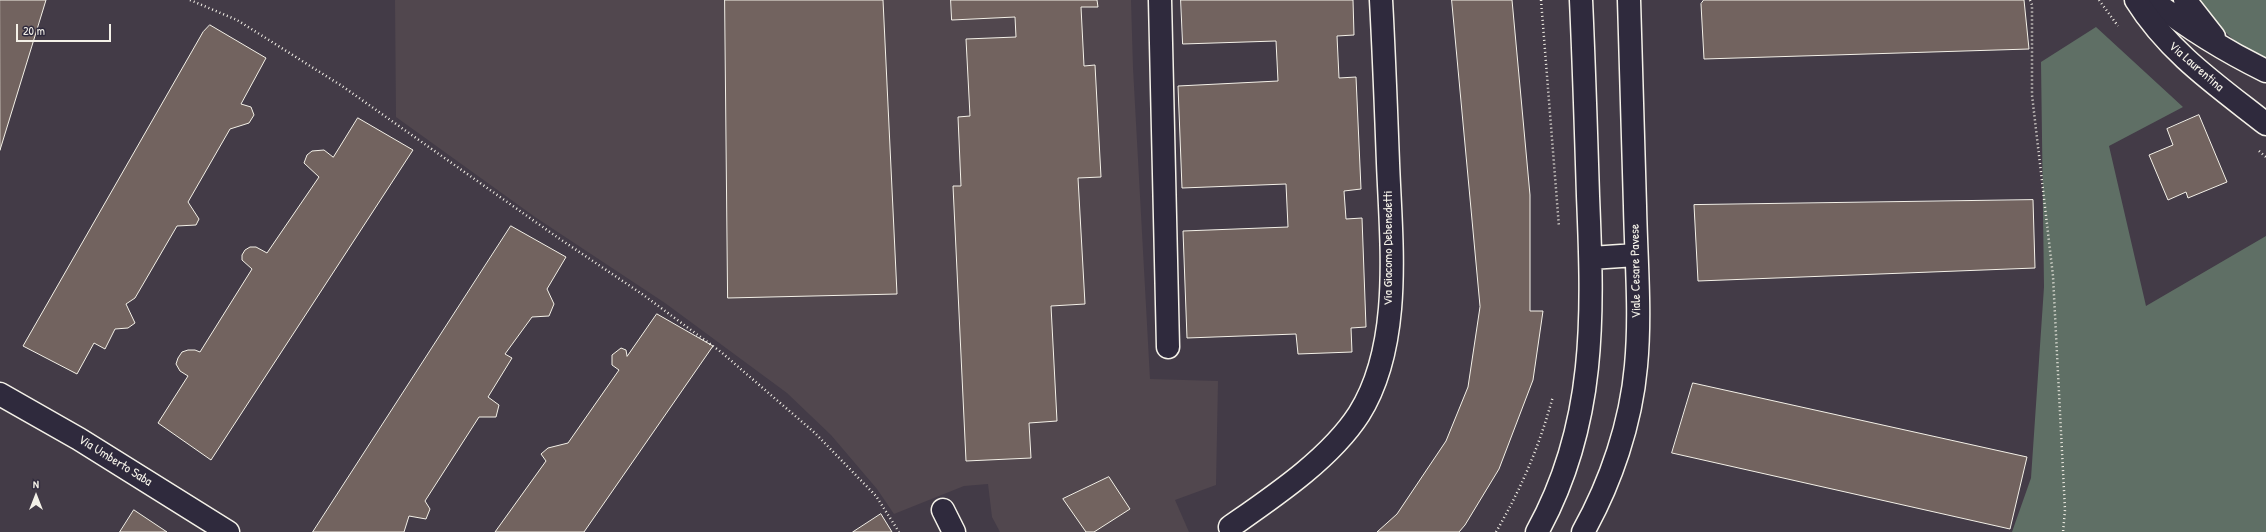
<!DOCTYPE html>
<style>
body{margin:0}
#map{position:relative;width:2266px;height:532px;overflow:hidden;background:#433b47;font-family:"Patrick Hand",sans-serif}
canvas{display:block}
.north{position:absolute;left:16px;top:476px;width:40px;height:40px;-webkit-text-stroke:3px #2f2a3d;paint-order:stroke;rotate:0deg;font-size:11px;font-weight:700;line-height:16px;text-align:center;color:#f4f1e8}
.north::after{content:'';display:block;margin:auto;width:14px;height:18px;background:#f4f1e8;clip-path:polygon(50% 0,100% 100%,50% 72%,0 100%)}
.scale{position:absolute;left:16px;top:24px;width:95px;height:18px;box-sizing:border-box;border:2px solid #f4f1e8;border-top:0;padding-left:5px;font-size:12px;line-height:14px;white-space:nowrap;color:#f4f1e8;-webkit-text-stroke:3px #2f2a3d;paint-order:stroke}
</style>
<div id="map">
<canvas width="2266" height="532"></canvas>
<div class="north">N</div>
<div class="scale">20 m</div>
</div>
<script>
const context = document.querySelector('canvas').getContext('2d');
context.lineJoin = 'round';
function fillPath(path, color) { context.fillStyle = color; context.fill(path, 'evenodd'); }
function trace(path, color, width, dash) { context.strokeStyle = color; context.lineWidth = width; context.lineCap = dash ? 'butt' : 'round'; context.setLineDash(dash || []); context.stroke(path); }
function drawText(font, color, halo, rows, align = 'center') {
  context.font = font + ' "Patrick Hand",sans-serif'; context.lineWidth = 3.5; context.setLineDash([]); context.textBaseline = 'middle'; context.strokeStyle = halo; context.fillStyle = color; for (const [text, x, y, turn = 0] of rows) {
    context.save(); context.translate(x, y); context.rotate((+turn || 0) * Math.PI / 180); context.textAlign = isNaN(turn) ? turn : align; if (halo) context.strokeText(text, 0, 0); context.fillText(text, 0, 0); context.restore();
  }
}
const built = new Path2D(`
 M 395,0 L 1131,0 L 1133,68 L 1150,379 L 1218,381 L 1216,485 L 1175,500 L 1189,532 L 1000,532 L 992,517 L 988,484 L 964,486 L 894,514 L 877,489 L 831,435 L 787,393 L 665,303 L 535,217 L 396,117 Z`);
const green = new Path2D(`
 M 2200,0 L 2266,0 L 2266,59 C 2233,46 2220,27 2200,0 Z
 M 2096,27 L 2183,107 L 2109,146 L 2146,306 L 2266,236 L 2266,532 L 2012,532 L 2031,478 L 2044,287 L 2041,62 Z`);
const building = new Path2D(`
 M 0,0 L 46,0 L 0,150 Z
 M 725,0 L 883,0 L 897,294 L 728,298 Z
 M 951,0 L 1097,0 L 1098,7 L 1081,7 L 1084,66 L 1095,65 L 1101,177 L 1078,178 L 1085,304 L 1051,306 L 1057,421 L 1029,423 L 1031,458 L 966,461 L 953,186 L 961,186 L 958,117 L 970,116 L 966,39 L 1016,37 L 1015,17 L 952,20 Z
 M 1181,0 L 1353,0 L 1354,35 L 1337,36 L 1339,78 L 1356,77 L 1361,189 L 1344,191 L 1346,219 L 1362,218 L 1366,327 L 1351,328 L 1352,352 L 1298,354 L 1296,334 L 1187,338 L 1183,231 L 1288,227 L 1286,184 L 1182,188 L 1178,86 L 1278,81 L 1276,41 L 1183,44 Z
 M 1452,0 L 1512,0 L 1530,195 L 1530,311 L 1543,311 L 1533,380 L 1499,469 L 1465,525 L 1459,532 L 1377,532 L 1397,514 L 1446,441 L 1468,387 L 1480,307 Z
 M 1704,0 L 2024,0 L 2029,49 L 1704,59 L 1701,4 Z
 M 210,25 L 266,58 L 241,104 L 251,107 L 254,115 L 249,123 L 230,129 L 188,202 L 199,219 L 196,225 L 177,226 L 135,298 L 126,304 L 135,323 L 128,328 L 115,329 L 105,349 L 94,343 L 77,374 L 23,346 L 203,32 Z
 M 2199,115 L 2227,182 L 2188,198 L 2186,192 L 2168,200 L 2149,155 L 2173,145 L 2167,129 Z
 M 358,118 L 413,150 L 211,460 L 158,423 L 188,376 L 180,371 L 176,364 L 178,358 L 182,352 L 188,350 L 195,350 L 200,352 L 252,269 L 242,260 L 242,255 L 245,250 L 250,247 L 256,247 L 267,253 L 319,177 L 304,163 L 307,155 L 312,151 L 324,150 L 333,157 Z
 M 2033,200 L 2035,268 L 1698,281 L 1694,205 Z
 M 511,226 L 566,257 L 547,289 L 554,304 L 549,316 L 532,317 L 505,354 L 512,358 L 488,397 L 499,405 L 496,417 L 479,417 L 425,501 L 430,509 L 426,519 L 409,516 L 404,532 L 313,532 Z
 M 657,314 L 713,346 L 584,532 L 495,532 L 546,461 L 541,454 L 548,448 L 568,443 L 619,370 L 612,365 L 612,355 L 621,348 L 626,350 L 627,356 Z
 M 1693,383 L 2027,457 L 2010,529 L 1672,453 Z
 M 1109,477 L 1130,509 L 1094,532 L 1086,532 L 1063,499 Z
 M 134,510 L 167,532 L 120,532 Z
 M 881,514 L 892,532 L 853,532 Z`);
const path = new Path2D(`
 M 190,0 L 237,20 L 342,86 L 557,237 L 642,294 L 721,352 L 815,433 L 876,496 L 899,532
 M 1541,0 L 1559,227
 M 2030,0 L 2032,5 L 2032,95 L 2053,276 L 2065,510 L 2063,532
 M 2099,0 L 2118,26
 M 2259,151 L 2266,157
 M 1496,532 C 1521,489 1540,445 1553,396`);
const minor = new Path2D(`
 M 1160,0 L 1168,347
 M 2152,0 C 2188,28 2225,51 2266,71
 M 2185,0 L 2214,37
 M 1591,258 L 1636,255
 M 0,394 L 79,439 L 228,532
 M 943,510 L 954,532
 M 1230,527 C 1273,497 1330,459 1359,414 C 1403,344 1391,242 1388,163 C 1386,109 1384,54 1381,0
 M 1537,532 C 1597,424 1593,315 1588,196 C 1586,131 1584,65 1581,0
 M 1583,532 C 1611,482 1631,423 1636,366 C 1641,313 1636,259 1635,206 C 1633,137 1631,69 1629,0`);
const major = new Path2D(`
 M 2136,0 C 2169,53 2218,86 2266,124`);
const streetNames = [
 ["Via Laurentina",2196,67,41],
 ["Via Giacomo Debenedetti",1389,248,-90],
 ["Viale Cesare Pavese",1636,271,-91],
 ["Via Umberto Saba",115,461,32]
];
fillPath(built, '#51474e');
fillPath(green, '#5f6f65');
fillPath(building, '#72635f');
trace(building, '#f4f1e8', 1);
trace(minor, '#f4f1e8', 25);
trace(major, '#f4f1e8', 25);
trace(path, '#f4f1e8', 2.5, [1, 3]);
trace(minor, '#2f2a3d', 22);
trace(major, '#2f2a3d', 22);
drawText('13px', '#f4f1e8', '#2f2a3d', streetNames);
</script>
